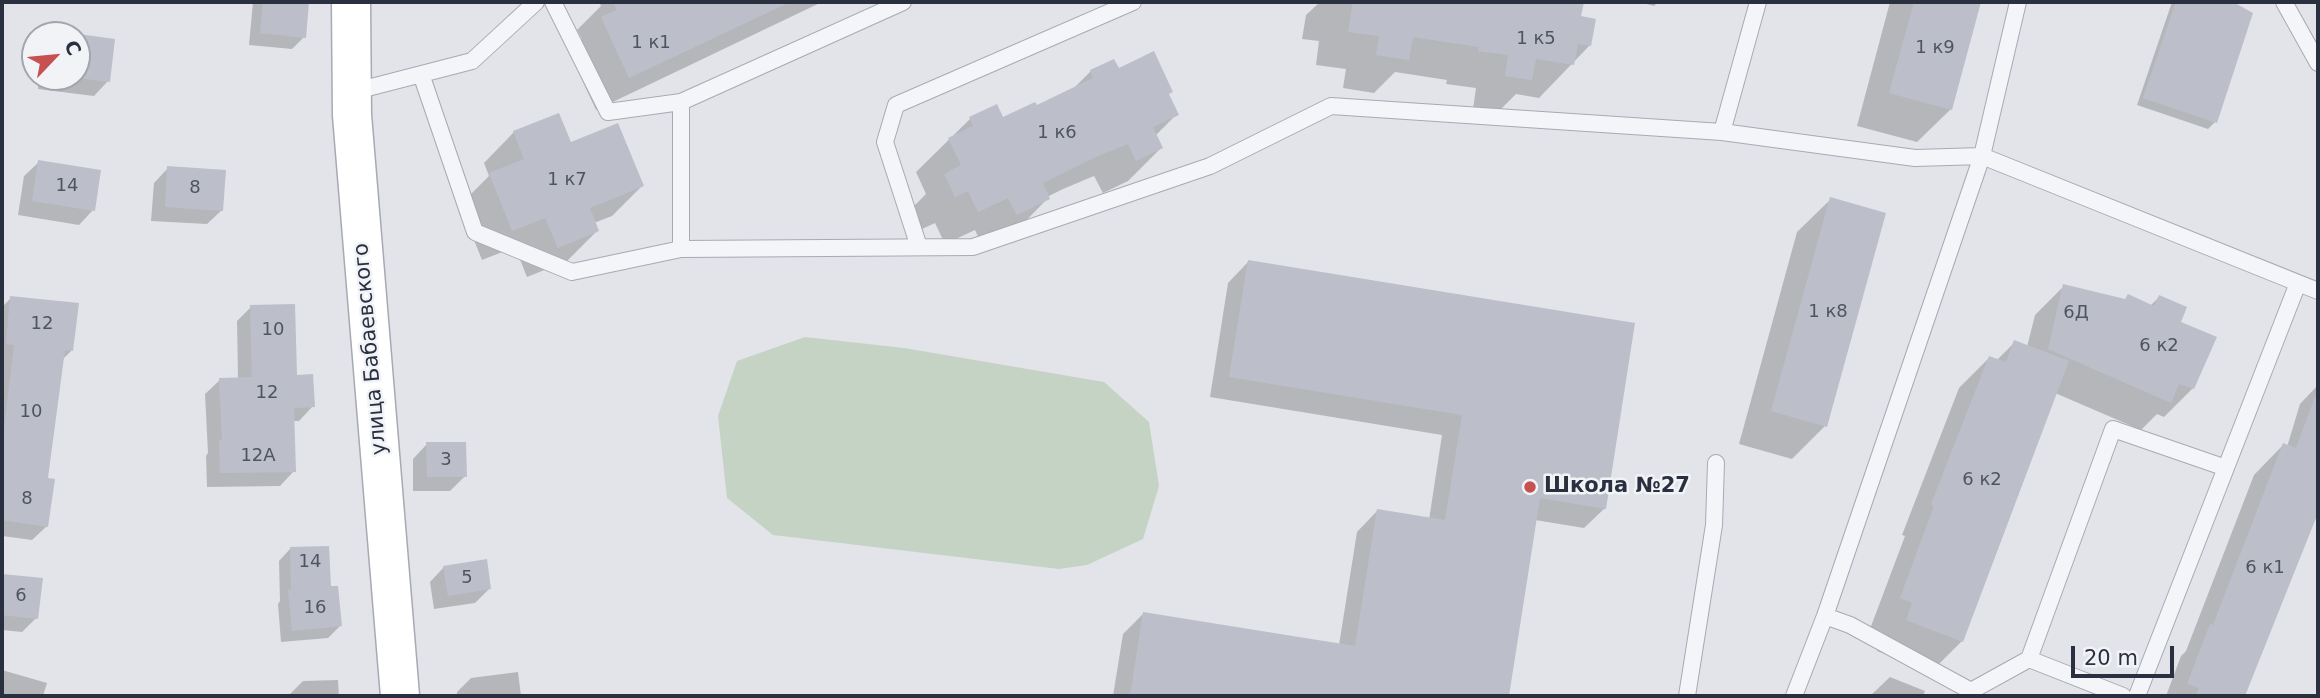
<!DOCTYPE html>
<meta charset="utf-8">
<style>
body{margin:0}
#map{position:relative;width:2320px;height:698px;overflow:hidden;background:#e2e4e9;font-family:"DejaVu Sans",sans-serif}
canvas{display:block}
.frame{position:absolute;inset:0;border:4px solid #2b3040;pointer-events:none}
.north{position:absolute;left:21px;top:21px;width:70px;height:70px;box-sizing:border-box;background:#f1f3f7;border:2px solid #a2a5ae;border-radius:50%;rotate:64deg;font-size:19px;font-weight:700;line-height:28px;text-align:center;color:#2b3040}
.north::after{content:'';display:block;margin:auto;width:24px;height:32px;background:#c65052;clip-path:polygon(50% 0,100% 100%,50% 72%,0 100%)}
.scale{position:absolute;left:2071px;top:646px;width:103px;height:32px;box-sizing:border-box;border:4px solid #2b3040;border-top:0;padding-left:9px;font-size:21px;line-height:24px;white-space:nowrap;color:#2b3040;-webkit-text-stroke:5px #f1f3f7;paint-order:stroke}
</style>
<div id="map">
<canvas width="2320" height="698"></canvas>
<div class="frame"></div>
<div class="north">С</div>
<div class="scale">20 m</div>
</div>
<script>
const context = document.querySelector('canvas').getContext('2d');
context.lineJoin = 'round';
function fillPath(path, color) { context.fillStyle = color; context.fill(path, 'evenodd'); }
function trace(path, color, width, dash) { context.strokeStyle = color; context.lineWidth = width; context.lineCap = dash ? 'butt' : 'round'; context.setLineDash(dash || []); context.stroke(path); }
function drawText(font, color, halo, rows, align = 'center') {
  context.font = font + ' "DejaVu Sans",sans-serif'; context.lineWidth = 5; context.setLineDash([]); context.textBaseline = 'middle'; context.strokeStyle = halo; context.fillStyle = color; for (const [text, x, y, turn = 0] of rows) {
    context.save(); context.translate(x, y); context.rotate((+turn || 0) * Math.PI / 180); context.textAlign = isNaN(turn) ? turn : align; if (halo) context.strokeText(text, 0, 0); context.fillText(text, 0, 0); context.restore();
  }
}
const green = new Path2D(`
 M 805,337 L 904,348 L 1104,382 L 1149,422 L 1159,486 L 1143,539 L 1087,565 L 1059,569 L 773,535 L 727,498 L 718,416 L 737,361 Z`);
const shadow = new Path2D(`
 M 253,2 L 307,2 L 304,37 L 292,49 L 249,45 Z
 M 599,2 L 822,2 L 596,110 L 569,52 L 582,39 L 577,30 L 601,6 Z
 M 1320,2 L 1582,2 L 1580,18 L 1590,45 L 1539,98 L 1516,94 L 1498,112 L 1473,109 L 1476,88 L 1446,84 L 1447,80 L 1395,72 L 1374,93 L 1343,88 L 1346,69 L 1316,65 L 1319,41 L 1302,39 L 1306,15 Z
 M 1639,2 L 1658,2 L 1654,6 Z
 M 1890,2 L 1979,2 L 1951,109 L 1917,142 L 1857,126 Z
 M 2172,2 L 2229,2 L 2251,14 L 2215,122 L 2208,129 L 2137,105 Z
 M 77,36 L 108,81 L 94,96 L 38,89 L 39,77 L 77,77 Z
 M 1091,71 L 1118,71 L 1168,95 L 1177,114 L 1155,136 L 1161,148 L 1128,181 L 1103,193 L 1094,176 L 1063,189 L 1047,197 L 1048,198 L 1015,232 L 983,247 L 975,230 L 945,244 L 935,223 L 922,229 L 912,208 L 926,194 L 916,172 L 970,119 L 1002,119 L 1036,107 L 1073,89 Z
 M 514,132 L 570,144 L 642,186 L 612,216 L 594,223 L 597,231 L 567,261 L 527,277 L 515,247 L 482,260 L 460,205 L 489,176 L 484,163 Z
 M 39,162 L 93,210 L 79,225 L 18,215 L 24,176 Z
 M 168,168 L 222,210 L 207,224 L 151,221 L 154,183 Z
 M 1831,199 L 1825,426 L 1792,459 L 1739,444 L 1797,232 Z
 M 1248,262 L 1605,508 L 1584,528 L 1535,520 L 1507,696 L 1113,696 L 1123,634 L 1144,613 L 1339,645 L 1357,532 L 1377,511 L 1429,520 L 1442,435 L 1210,397 L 1228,283 Z
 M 2064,286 L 2150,306 L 2159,297 L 2193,388 L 2164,417 L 2157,414 L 2141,430 L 2055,393 L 1962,641 L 1932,671 L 1877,651 L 1883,633 L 1870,629 L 1905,536 L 1902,535 L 1959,388 L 1989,358 L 1996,361 L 2015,342 L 2027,347 L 2035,315 Z
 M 11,298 L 72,350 L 62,360 L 46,479 L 47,526 L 32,540 L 2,536 L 2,307 Z
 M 251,307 L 313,406 L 299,421 L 293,421 L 294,471 L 280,486 L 207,487 L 206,456 L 208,453 L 205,394 L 220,380 L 238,379 L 237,321 Z
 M 2318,385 L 2318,510 L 2243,696 L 2166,696 L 2181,656 L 2186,651 L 2254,475 L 2283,445 L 2287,447 L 2300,404 Z
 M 427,444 L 465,476 L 450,491 L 413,491 L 413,459 Z
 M 290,549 L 329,588 L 340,626 L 328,638 L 281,642 L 278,604 L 280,601 L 279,561 Z
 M 444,567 L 489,589 L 475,603 L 434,609 L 430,582 Z
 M 2,576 L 41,580 L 36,618 L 22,632 L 2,630 Z
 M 2,670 L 47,683 L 43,696 L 2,696 Z
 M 518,672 L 521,696 L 457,696 L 457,692 L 471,678 Z
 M 1890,677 L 1925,691 L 1923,696 L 1870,696 Z
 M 338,680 L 339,696 L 288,696 L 303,681 Z`);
const building = new Path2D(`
 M 263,2 L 309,2 L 306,38 L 260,33 Z
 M 613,2 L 790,2 L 629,78 L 601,17 L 617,10 Z
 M 1353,2 L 1584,2 L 1581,16 L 1596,19 L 1591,46 L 1578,44 L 1574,65 L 1536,59 L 1532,80 L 1505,76 L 1508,55 L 1478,51 L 1479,47 L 1413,37 L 1409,60 L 1376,55 L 1379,36 L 1348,32 Z
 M 1914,2 L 1981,2 L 1952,110 L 1889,93 Z
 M 2176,2 L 2233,2 L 2253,13 L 2217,123 L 2143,98 Z
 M 56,31 L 115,39 L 110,82 L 70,77 L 77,77 L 77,35 L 56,35 Z
 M 1154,51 L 1173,92 L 1169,94 L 1179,115 L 1153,127 L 1163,148 L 1136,161 L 1128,144 L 1098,156 L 1043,183 L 1050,199 L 1017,215 L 1008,198 L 978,212 L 968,191 L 955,197 L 944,174 L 961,165 L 948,138 L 973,126 L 969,117 L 997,104 L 1003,117 L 1035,102 L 1037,105 L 1093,78 L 1090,70 L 1114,59 L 1119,68 Z
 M 559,113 L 571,142 L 618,123 L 644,186 L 590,208 L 599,231 L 558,248 L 545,218 L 512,231 L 489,173 L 524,159 L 513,131 Z
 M 38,160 L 101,170 L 95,211 L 32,201 Z
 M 167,166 L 226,170 L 223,211 L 165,207 Z
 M 1830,197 L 1886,213 L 1827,427 L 1771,411 Z
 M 1248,260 L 1635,323 L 1606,509 L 1540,498 L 1509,696 L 1130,696 L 1143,612 L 1355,646 L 1377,509 L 1445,520 L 1462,415 L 1229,377 Z
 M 2063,284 L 2125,299 L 2128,294 L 2154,306 L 2159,295 L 2187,307 L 2181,322 L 2217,337 L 2194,389 L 2179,384 L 2171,403 L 2048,349 Z
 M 10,296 L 79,303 L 73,351 L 65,350 L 48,478 L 55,479 L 48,527 L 2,520 L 2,446 L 14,345 L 6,344 Z
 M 295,304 L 297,375 L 313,374 L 315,407 L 294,408 L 296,472 L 220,473 L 219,440 L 222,440 L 219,378 L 252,377 L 250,305 Z
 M 2014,340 L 2069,361 L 1963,642 L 1906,620 L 1912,603 L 1900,598 L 1934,506 L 1931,504 L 1989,356 L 2006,362 Z
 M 2315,397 L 2318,397 L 2318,513 L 2245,696 L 2196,696 L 2199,688 L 2187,684 L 2210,624 L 2213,625 L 2283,443 L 2296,448 Z
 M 426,442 L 466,442 L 467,477 L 427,477 Z
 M 329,546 L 331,586 L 338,586 L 342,626 L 292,631 L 288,590 L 291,590 L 290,547 Z
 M 487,559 L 491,589 L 448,596 L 443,566 Z
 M 2,574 L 43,578 L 38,619 L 2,615 Z`);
const service = new Path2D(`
 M 553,2 L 608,112 L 681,102 L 681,249 L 973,247 L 1210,166 L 1331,106 L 1722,132
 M 1758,2 L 1722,132 L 1915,158 L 1982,156 L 2318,291
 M 2284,2 L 2318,63
 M 421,74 L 475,232 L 572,272 L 681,249
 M 352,92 L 472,61 L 536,2
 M 681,102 L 903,2
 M 919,247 L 885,142 L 896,105 L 1133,2
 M 1971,691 L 2029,659
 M 1687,696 L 1714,525 L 1716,463
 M 1794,696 L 1825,616
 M 1969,696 L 1971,691 L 1850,625 L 1825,616 L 1982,156 L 2018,2
 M 2123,696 L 2029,659 L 2113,429 L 2226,468
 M 2137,696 L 2298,283`);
const secondary = new Path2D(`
 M 351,2 L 352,115 L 400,696`);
const markers = [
 [1530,487,7,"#c65052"]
];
const numberNames = [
 ["1 к5",1536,39],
 ["1 к1",651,43],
 ["1 к9",1935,48],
 ["1 к6",1057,133],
 ["1 к7",567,180],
 ["14",67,186],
 ["8",195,188],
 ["1 к8",1828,312],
 ["6Д",2076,313],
 ["12",42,324],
 ["10",273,330],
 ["6 к2",2159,346],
 ["12",267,393],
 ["10",31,412],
 ["12А",258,456],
 ["3",446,460],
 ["6 к2",1982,480],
 ["8",27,499],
 ["14",310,562],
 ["6 к1",2265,568],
 ["5",467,578],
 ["6",21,596],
 ["16",315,608]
];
const streetNames = [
 ["улица Бабаевского",371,349,-95]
];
const poiNames = [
 ["Школа №27",1544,487]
];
fillPath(green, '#c5d3c4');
fillPath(shadow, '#0003');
fillPath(building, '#bcbfc9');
trace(service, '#a7aab3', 18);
trace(secondary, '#a7aab3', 41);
trace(service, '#f4f5f8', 16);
trace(secondary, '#fff', 38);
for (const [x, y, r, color] of markers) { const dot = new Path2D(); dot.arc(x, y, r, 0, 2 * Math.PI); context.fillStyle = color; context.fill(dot); trace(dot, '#f1f3f7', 2.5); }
drawText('18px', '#4f5462', null, numberNames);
drawText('21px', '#2b3040', '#f1f3f7', streetNames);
drawText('bold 21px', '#2b3040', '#f1f3f7', poiNames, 'left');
</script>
